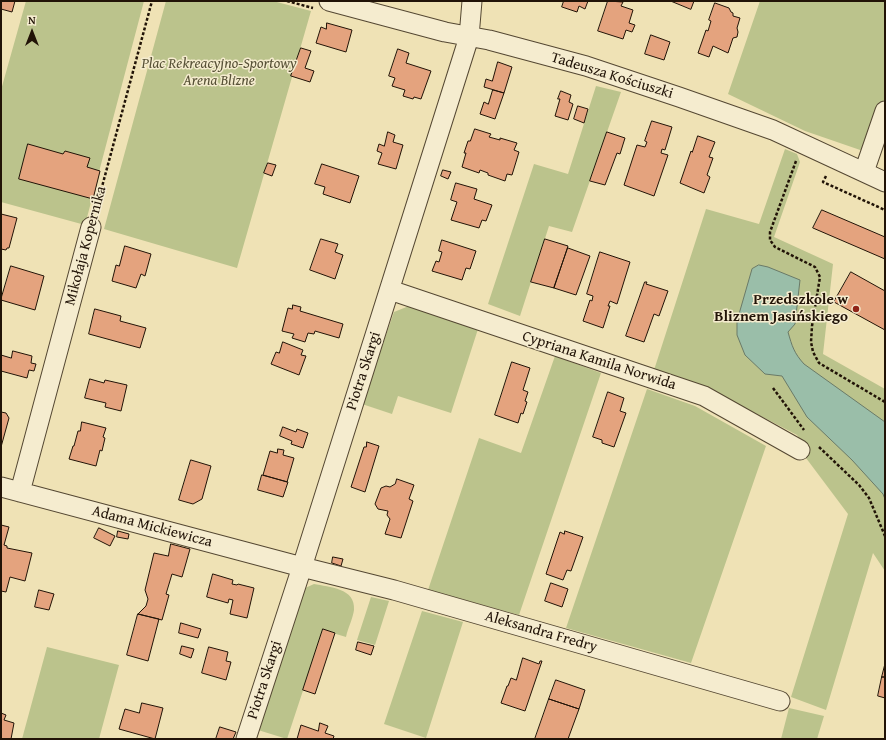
<!DOCTYPE html>
<meta charset="utf-8">
<style>
body{margin:0}
#map{position:relative;width:886px;height:740px;overflow:hidden;background:#efe2b5;font-family:"Gentium Book Plus",serif}
canvas{display:block}
.frame{position:absolute;inset:0;border:2px solid #211307;pointer-events:none}
.north{position:absolute;left:12px;top:12px;width:40px;height:40px;-webkit-text-stroke:3px #f5eccf;paint-order:stroke;rotate:0deg;font-size:11px;font-weight:700;line-height:16px;text-align:center;color:#211307}
.north::after{content:'';display:block;margin:auto;width:14px;height:18px;background:#211307;clip-path:polygon(50% 0,100% 100%,50% 72%,0 100%)}
</style>
<div id="map">
<canvas width="886" height="740"></canvas>
<div class="frame"></div>
<div class="north">N</div>
</div>
<script>
const context = document.querySelector('canvas').getContext('2d');
context.lineJoin = 'round';
function fillPath(path, color) { context.fillStyle = color; context.fill(path, 'evenodd'); }
function trace(path, color, width, dash) { context.strokeStyle = color; context.lineWidth = width; context.lineCap = dash ? 'butt' : 'round'; context.setLineDash(dash || []); context.stroke(path); }
function drawText(font, color, halo, rows, align = 'center') {
  context.font = font + ' "Gentium Book Plus",serif'; context.lineWidth = 3; context.setLineDash([]); context.textBaseline = 'middle'; context.strokeStyle = halo; context.fillStyle = color; for (const [text, x, y, turn = 0] of rows) {
    context.save(); context.translate(x, y); context.rotate((+turn || 0) * Math.PI / 180); context.textAlign = isNaN(turn) ? turn : align; if (halo) context.strokeText(text, 0, 0); context.fillText(text, 0, 0); context.restore();
  }
}
const green = new Path2D(`
 M 26,1 L 144,1 L 85,225 L 1,202 L 1,90 Z
 M 166,1 L 273,1 L 311,11 L 237,268 L 104,229 Z
 M 760,1 L 885,1 L 885,97 L 866,152 L 805,131 L 728,94 Z
 M 596,86 L 621,92 L 572,232 L 549,226 L 520,316 L 488,304 L 534,164 L 568,174 Z
 M 785,149 L 797,154 L 800,162 L 774,237 L 833,264 L 823,354 L 885,389 L 885,571 L 873,553 L 826,710 L 791,697 L 848,514 L 800,450 L 804,446 L 797,435 L 757,414 L 699,388 L 652,372 L 655,367 L 706,209 L 759,224 Z
 M 409,306 L 478,329 L 451,413 L 398,396 L 392,414 L 362,404 L 394,312 Z
 M 555,356 L 601,373 L 519,615 L 428,590 L 479,438 L 521,453 Z
 M 647,389 L 695,406 L 766,446 L 691,663 L 566,628 Z
 M 314,584 C 329,587 356,588 354,610 C 353,618 348,628 346,637 L 323,630 L 287,739 L 258,730 L 303,589 Z
 M 371,597 L 389,601 L 375,645 L 357,640 Z
 M 422,611 L 463,622 L 426,738 L 384,724 Z
 M 47,647 L 119,665 L 99,739 L 22,739 Z
 M 789,708 L 824,716 L 817,739 L 781,739 Z`);
const water = new Path2D(`
 M 759,265 L 768,267 L 800,280 L 795,324 L 788,332 C 792,346 794,353 804,364 L 885,422 L 885,499 L 883,494 L 852,460 L 807,417 L 782,376 L 765,374 L 745,355 L 737,335 L 737,321 L 752,269 Z`);
const building = new Path2D(`
 M 1,1 L 15,1 L 12,12 L 1,9 Z
 M 564,1 L 588,1 L 585,9 L 579,6 L 577,12 L 562,7 Z
 M 608,1 L 623,2 L 621,6 L 633,10 L 629,23 L 635,25 L 632,32 L 626,30 L 623,39 L 598,31 Z
 M 671,1 L 694,1 L 691,9 Z
 M 715,3 L 729,8 L 731,12 L 733,13 L 733,16 L 740,18 L 737,28 L 738,32 L 737,37 L 733,38 L 728,53 L 713,46 L 709,57 L 698,53 L 706,30 L 708,31 L 711,21 L 709,20 Z
 M 327,23 L 352,30 L 346,52 L 316,43 L 321,27 L 326,29 Z
 M 651,35 L 670,42 L 664,60 L 645,54 Z
 M 301,48 L 311,51 L 305,68 L 314,71 L 310,82 L 291,76 Z
 M 398,49 L 409,53 L 406,63 L 431,71 L 421,99 L 414,97 L 413,99 L 403,96 L 405,90 L 392,86 L 395,78 L 389,76 Z
 M 498,62 L 512,67 L 504,93 L 484,87 L 486,79 L 492,81 Z
 M 493,90 L 504,93 L 495,119 L 480,114 L 484,102 L 488,104 Z
 M 561,91 L 571,95 L 569,102 L 573,104 L 568,120 L 555,116 L 560,99 L 558,99 Z
 M 578,106 L 588,109 L 584,123 L 574,119 Z
 M 652,121 L 672,127 L 665,150 L 662,149 L 661,153 L 668,155 L 654,196 L 624,185 L 637,145 L 645,147 L 647,142 L 645,141 Z
 M 475,129 L 491,134 L 489,137 L 500,140 L 500,138 L 517,143 L 514,150 L 519,152 L 512,175 L 507,174 L 505,181 L 488,175 L 488,173 L 480,170 L 479,173 L 462,167 L 466,153 L 464,153 L 468,141 L 470,141 Z
 M 388,132 L 395,135 L 393,142 L 403,145 L 396,169 L 378,164 L 382,153 L 377,151 L 379,144 L 384,146 Z
 M 607,132 L 625,138 L 620,154 L 617,153 L 605,185 L 590,181 Z
 M 698,136 L 715,142 L 709,157 L 713,158 L 707,175 L 710,177 L 704,193 L 680,183 L 691,151 L 692,152 Z
 M 28,144 L 63,154 L 65,151 L 90,158 L 87,167 L 100,171 L 93,199 L 19,179 Z
 M 268,163 L 276,165 L 272,176 L 264,173 Z
 M 322,164 L 359,176 L 350,203 L 323,194 L 325,187 L 315,184 Z
 M 443,170 L 451,172 L 448,179 L 441,176 Z
 M 456,183 L 477,189 L 474,199 L 492,205 L 486,221 L 482,220 L 479,228 L 451,220 L 457,202 L 451,200 Z
 M 822,210 L 885,237 L 885,259 L 813,228 Z
 M 1,214 L 17,218 L 9,248 L 7,248 L 6,250 L 1,249 Z
 M 321,239 L 338,244 L 335,252 L 343,255 L 335,279 L 310,270 Z
 M 545,239 L 568,246 L 554,288 L 531,282 Z
 M 442,240 L 476,251 L 470,269 L 466,268 L 462,280 L 432,271 L 436,261 L 439,262 L 442,252 L 439,251 Z
 M 125,246 L 151,254 L 145,276 L 141,274 L 136,288 L 112,281 L 116,265 L 119,266 Z
 M 568,248 L 590,256 L 576,295 L 554,288 Z
 M 600,252 L 630,262 L 617,304 L 610,301 L 608,306 L 610,306 L 603,328 L 583,321 L 590,300 L 592,301 L 593,296 L 587,294 Z
 M 11,266 L 44,276 L 35,310 L 1,300 Z
 M 851,272 L 885,291 L 885,330 L 834,302 Z
 M 645,282 L 647,282 L 646,284 L 668,291 L 659,316 L 654,314 L 644,342 L 626,336 Z
 M 293,305 L 301,307 L 300,311 L 343,324 L 339,338 L 315,331 L 314,334 L 308,333 L 305,342 L 292,338 L 294,334 L 282,331 L 288,308 L 292,309 Z
 M 95,309 L 121,316 L 120,321 L 146,328 L 140,348 L 89,334 Z
 M 283,342 L 303,350 L 301,355 L 306,356 L 299,375 L 271,364 L 276,352 L 279,353 Z
 M 13,351 L 32,356 L 31,363 L 36,364 L 34,371 L 29,370 L 27,378 L 1,371 L 1,355 L 11,358 Z
 M 512,362 L 530,368 L 523,390 L 528,392 L 525,401 L 527,402 L 523,414 L 521,413 L 518,423 L 495,415 Z
 M 90,379 L 104,383 L 105,380 L 127,385 L 121,411 L 105,407 L 106,403 L 85,398 Z
 M 608,392 L 624,398 L 620,411 L 626,413 L 614,447 L 602,443 L 602,440 L 593,437 Z
 M 1,412 L 6,413 L 9,418 L 1,447 Z
 M 82,422 L 106,428 L 103,437 L 105,438 L 102,451 L 100,450 L 96,466 L 69,459 L 73,446 L 74,446 L 78,431 L 80,431 Z
 M 283,427 L 296,432 L 297,429 L 308,433 L 303,448 L 291,444 L 292,441 L 280,436 Z
 M 367,442 L 379,446 L 365,492 L 351,487 L 364,447 L 366,447 Z
 M 278,449 L 284,450 L 283,455 L 294,458 L 287,482 L 263,475 L 270,451 L 277,453 Z
 M 191,460 L 211,466 L 202,499 L 193,504 L 179,500 Z
 M 262,475 L 288,482 L 283,497 L 258,490 Z
 M 397,479 L 414,485 L 409,499 L 413,501 L 401,538 L 385,534 L 390,519 L 387,515 L 388,511 L 378,509 L 375,504 L 381,488 L 386,486 L 390,487 L 395,484 Z
 M 1,525 L 9,527 L 4,545 L 7,546 L 7,548 L 32,553 L 25,581 L 10,577 L 6,592 L 1,591 Z
 M 99,528 L 115,536 L 110,546 L 94,538 Z
 M 118,531 L 129,534 L 128,539 L 117,537 Z
 M 565,531 L 583,537 L 571,571 L 567,570 L 563,580 L 546,574 L 560,532 L 564,534 Z
 M 171,544 L 190,549 L 182,577 L 172,574 L 166,594 L 169,595 L 162,620 L 138,614 L 146,606 L 148,599 L 145,590 L 154,553 L 168,556 Z
 M 333,557 L 343,559 L 341,566 L 332,563 Z
 M 213,574 L 233,580 L 232,584 L 237,585 L 238,584 L 254,588 L 247,618 L 230,614 L 233,600 L 229,599 L 228,603 L 207,597 Z
 M 551,583 L 568,589 L 562,607 L 545,601 Z
 M 39,590 L 54,594 L 49,610 L 35,607 Z
 M 138,614 L 159,619 L 148,661 L 127,655 Z
 M 181,623 L 201,629 L 198,638 L 179,633 Z
 M 323,629 L 335,633 L 315,694 L 303,690 Z
 M 358,642 L 374,646 L 371,655 L 356,650 Z
 M 182,646 L 194,649 L 191,658 L 180,654 Z
 M 209,647 L 228,652 L 226,661 L 231,662 L 226,680 L 202,673 Z
 M 523,658 L 539,664 L 540,661 L 542,661 L 525,711 L 501,703 L 507,686 L 508,686 L 511,678 L 516,680 Z
 M 885,664 L 885,677 L 882,677 Z
 M 882,677 L 885,677 L 885,698 L 878,696 Z
 M 556,680 L 585,690 L 579,709 L 549,699 Z
 M 549,699 L 579,709 L 568,739 L 535,739 Z
 M 142,703 L 163,708 L 155,739 L 119,729 L 125,709 L 139,713 Z
 M 1,713 L 6,715 L 4,720 L 14,723 L 11,739 L 1,739 Z
 M 320,723 L 328,726 L 325,733 L 334,736 L 333,739 L 297,739 L 301,725 L 318,731 Z
 M 220,727 L 236,732 L 233,739 L 216,739 Z`);
const path = new Path2D(`
 M 287,1 L 313,8
 M 796,161 L 770,232 L 770,240 L 775,247 L 815,267 L 820,277 L 812,326 L 811,342 L 813,352 L 819,363 L 885,402
 M 826,176 L 823,182 L 885,210
 M 96,209 L 152,1
 M 773,388 L 804,430
 M 819,447 L 859,485 L 869,498 L 885,536`);
const minor = new Path2D(`
 M 329,1 L 445,32 L 489,40 L 586,66 L 679,97 L 773,130 L 885,182
 M 864,172 L 885,111
 M 390,290 L 704,396 L 800,450
 M 1,487 L 302,567 L 394,590 L 780,701
 M 20,492 L 91,227
 M 246,739 L 302,567 L 469,37 L 472,1`);
const markers = [
 [856,309,4,"#8f2418"]
];
const parkNames = [
 ["Plac Rekreacyjno-Sportowy",219,64],
 ["Arena Blizne",219,81]
];
const streetNames = [
 ["Tadeusza Kościuszki",612,76,17],
 ["Mikołaja Kopernika",86,246,-75],
 ["Cypriana Kamila Norwida",599,361,18],
 ["Piotra Skargi",364,371,-72],
 ["Adama Mickiewicza",152,527,15],
 ["Aleksandra Fredry",541,632,16],
 ["Piotra Skargi",265,680,-72]
];
const poiNames = [
 ["Przedszkole w",848,300],
 ["Bliznem Jasińskiego",848,317]
];
fillPath(green, '#bbc38c');
fillPath(water, '#9abea9');
trace(water, '#6a7a68', 1);
fillPath(building, '#e4a37e');
trace(building, '#211307', 1);
trace(minor, '#544732', 21);
trace(path, '#211307', 2.5, [3, 2]);
trace(minor, '#f5eccf', 19);
for (const [x, y, r, color] of markers) { const dot = new Path2D(); dot.arc(x, y, r, 0, 2 * Math.PI); context.fillStyle = color; context.fill(dot); trace(dot, '#f5eccf', 1.5); }
drawText('italic 15px', '#575136', '#f5eccf', parkNames);
drawText('15px', '#211307', '#f5eccf', streetNames);
drawText('bold 15px', '#211307', '#f5eccf', poiNames, 'right');
</script>
